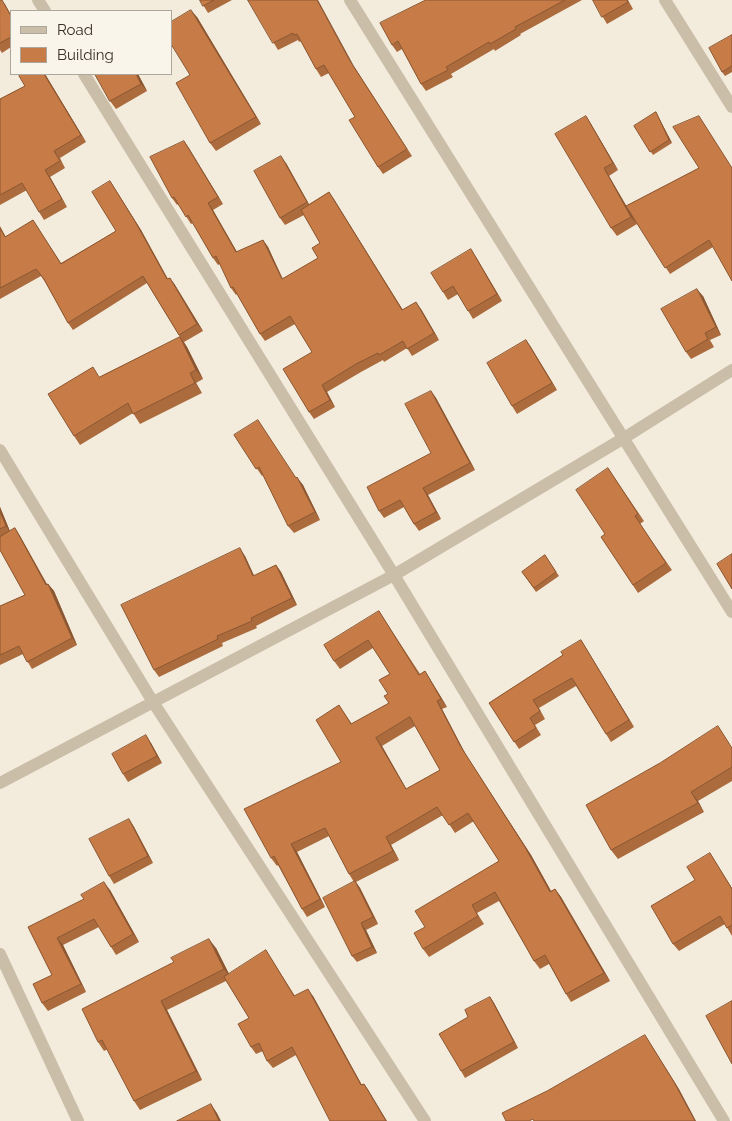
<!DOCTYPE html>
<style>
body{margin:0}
#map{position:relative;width:732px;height:1121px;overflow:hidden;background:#f3ecdd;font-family:Raleway,sans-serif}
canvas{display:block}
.legend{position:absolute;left:10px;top:10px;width:162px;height:65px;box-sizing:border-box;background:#faf5ea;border:1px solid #aca69d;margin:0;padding:6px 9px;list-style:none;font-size:15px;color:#383029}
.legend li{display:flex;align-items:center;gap:10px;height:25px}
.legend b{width:25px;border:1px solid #aca69d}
</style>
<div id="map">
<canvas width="732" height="1121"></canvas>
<ul class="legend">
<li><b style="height:6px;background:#cbbea9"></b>Road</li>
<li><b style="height:14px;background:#c77c47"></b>Building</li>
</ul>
</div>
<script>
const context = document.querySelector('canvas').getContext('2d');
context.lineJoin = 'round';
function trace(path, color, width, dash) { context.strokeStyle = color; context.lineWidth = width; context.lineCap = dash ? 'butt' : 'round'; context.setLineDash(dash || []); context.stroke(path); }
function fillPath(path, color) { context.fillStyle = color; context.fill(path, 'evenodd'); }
const minor = new Path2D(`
 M 38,0 L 45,11
 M 350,0 L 732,612
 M 665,0 L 732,107
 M 84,74 L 394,575 L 724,1121
 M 0,450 L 153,702 L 425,1121
 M 0,783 L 394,575 L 624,438 L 732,370
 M 0,954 L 78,1121`);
const wall = new Path2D(`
 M 0,0 L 5,4 L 11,15 L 11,47 L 2,53 L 0,50 Z
 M 200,0 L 232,0 L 208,13 Z
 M 248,0 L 355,68 L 412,156 L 383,174 L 378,167 L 355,117 L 329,73 L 321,77 L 316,69 L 301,41 L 299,42 L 298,40 L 278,50 Z
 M 426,0 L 582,0 L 520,34 L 521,35 L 495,51 L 494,49 L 451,74 L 453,77 L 426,91 L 421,84 L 402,49 L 397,52 L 392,45 Z
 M 593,0 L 628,0 L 633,9 L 607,24 Z
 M 197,17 L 261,124 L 216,151 L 210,143 L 190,75 Z
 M 732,35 L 732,72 L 725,76 L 722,72 Z
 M 45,74 L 86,142 L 60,158 L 65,168 L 50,177 L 67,207 L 44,220 L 39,212 L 27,190 L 0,205 L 0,99 L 25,86 Z
 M 95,74 L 138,74 L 147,91 L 116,109 L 110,101 Z
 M 656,112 L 658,116 L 672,143 L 653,155 L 634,126 Z
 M 586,116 L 591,124 L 618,170 L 609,176 L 626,206 L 699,168 L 699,116 L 713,247 L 670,274 L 629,211 L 637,224 L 617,236 L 611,228 Z
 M 184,141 L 223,204 L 213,210 L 237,252 L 263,240 L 268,247 L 283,279 L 318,258 L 320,243 L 304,215 L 285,225 L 280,218 L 286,163 L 309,204 L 329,192 L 403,310 L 421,309 L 439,340 L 412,356 L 407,348 L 384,362 L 383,360 L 361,372 L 327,392 L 335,407 L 314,419 L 309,412 L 312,352 L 295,324 L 265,341 L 260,334 L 237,294 L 236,295 L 231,288 L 220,264 L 218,265 L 213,258 L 193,223 L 191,224 L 178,204 L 177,205 L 172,198 Z
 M 110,181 L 141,230 L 168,279 L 170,278 L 175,285 L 203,331 L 184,342 L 187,347 L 203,379 L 196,383 L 202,393 L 140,424 L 133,413 L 80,445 L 74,436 L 100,377 L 180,337 L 147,283 L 73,330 L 68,323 L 45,282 L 41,276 L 0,299 L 0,226 L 6,237 L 33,220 L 61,263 L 116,231 Z
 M 476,257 L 502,301 L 473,319 L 458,294 L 448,300 L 443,292 Z
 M 703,296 L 721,335 L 710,340 L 714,347 L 691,359 L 686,352 Z
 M 526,340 L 557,390 L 517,414 L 512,406 Z
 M 431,391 L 436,398 L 475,470 L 428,495 L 441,519 L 419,531 L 414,524 L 404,507 L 384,518 L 379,511 L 431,453 Z
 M 234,435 L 296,478 L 303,485 L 320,520 L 294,533 L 288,526 L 263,475 L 262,476 Z
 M 608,468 L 644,521 L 640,524 L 672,570 L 638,593 L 601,537 L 605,534 Z
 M 0,507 L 10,531 L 15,528 L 20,536 L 47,584 L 48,584 L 54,591 L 77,645 L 32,669 L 23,654 L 0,665 L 0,606 L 25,595 L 0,550 Z
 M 545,555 L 559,576 L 536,592 L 522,572 Z
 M 245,556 L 254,576 L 276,565 L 281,572 L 297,605 L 256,626 L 257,628 L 222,643 L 223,646 L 159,677 L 154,670 Z
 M 379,611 L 420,674 L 425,671 L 430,679 L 447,707 L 442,709 L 466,755 L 531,855 L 551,891 L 555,889 L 561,897 L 610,981 L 571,1002 L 566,994 L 549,964 L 540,969 L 534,961 L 499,901 L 477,913 L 484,924 L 429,957 L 423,949 L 425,927 L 499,861 L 474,821 L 455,833 L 443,815 L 391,845 L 399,860 L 356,882 L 360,888 L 378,924 L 366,930 L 377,953 L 357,962 L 352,956 L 354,882 L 349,874 L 329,836 L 297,852 L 325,907 L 307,917 L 302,909 L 278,865 L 277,866 L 271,858 L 341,762 L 339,705 L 352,724 L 389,703 L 388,694 L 390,674 L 373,648 L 340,669 L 334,661 ZM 415,726 L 440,770 L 406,789 L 382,746 Z
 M 581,640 L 634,727 L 611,742 L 576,686 L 539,708 L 545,719 L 535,725 L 541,735 L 519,749 L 489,703 L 563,655 Z
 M 151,743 L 162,763 L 128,782 L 123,774 Z
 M 732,747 L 732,781 L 698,801 L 704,812 L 618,859 L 611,850 Z
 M 129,819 L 134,827 L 153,863 L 114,884 L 109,876 Z
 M 710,853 L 732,888 L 732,936 L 725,924 L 679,951 L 673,944 L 695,880 Z
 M 110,890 L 139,942 L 116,955 L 99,927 L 63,945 L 86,992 L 48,1011 L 42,1003 L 52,975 L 28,927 Z
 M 216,948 L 229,974 L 271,958 L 295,996 L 313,996 L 362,1085 L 364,1084 L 369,1091 L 296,1055 L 273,1068 L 267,1061 L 263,1051 L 256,1054 L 251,1047 L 249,1018 L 226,981 L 167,1010 L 202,1080 L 140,1110 L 134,1101 L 108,1049 L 104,1051 L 98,1042 Z
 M 490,997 L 494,1003 L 518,1048 L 465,1078 L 461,1071 L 468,1017 Z`);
const shadedWall = new Path2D(`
 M 317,0 L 318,0 L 355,68 L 412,156 L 350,61 Z
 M 191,10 L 197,17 L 261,124 L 256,117 Z
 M 44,74 L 45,74 L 86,142 L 81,135 Z
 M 136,74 L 138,74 L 147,91 L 141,84 Z
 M 656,112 L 658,116 L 672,143 L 669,140 Z
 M 586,116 L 591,124 L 618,170 L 613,163 Z
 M 184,141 L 189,148 L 223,204 L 218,197 Z
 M 281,156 L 286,163 L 312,210 L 307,202 Z
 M 604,168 L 609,176 L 637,224 L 631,217 Z
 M 45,170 L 50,177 L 67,207 L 62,199 Z
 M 110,181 L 141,230 L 172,287 L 167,279 Z
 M 329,192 L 334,199 L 407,317 L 402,310 Z
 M 208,203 L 213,210 L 241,259 L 236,252 Z
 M 263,240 L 268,247 L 286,287 L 282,279 Z
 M 471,249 L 476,257 L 502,301 L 497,294 Z
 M 170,278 L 175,285 L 203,331 L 197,324 Z
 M 697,289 L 703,296 L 721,335 L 716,327 Z
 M 416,302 L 421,309 L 439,340 L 434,333 Z
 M 180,337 L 187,347 L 203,379 L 196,370 Z
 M 526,340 L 531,347 L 557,390 L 552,383 Z
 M 190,373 L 202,393 L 195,383 Z
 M 322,385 L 327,392 L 335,407 L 330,400 Z
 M 431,391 L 436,398 L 475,470 L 470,463 Z
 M 297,477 L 303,485 L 320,520 L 315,512 Z
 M 423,488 L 428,495 L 441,519 L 436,512 Z
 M 0,507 L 11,534 L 6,526 L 0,512 Z
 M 15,528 L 20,536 L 51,592 L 46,585 Z
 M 240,548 L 245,556 L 258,584 L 253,576 Z
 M 276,565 L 281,572 L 297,605 L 292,598 Z
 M 48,584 L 54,591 L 77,645 L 72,638 Z
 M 581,640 L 586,648 L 634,727 L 629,720 Z
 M 425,671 L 430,679 L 447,707 L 441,699 Z
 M 437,701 L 442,709 L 466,755 L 531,855 L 556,900 L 461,747 Z
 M 146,735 L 151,743 L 162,763 L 157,756 Z
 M 376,738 L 382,746 L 411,797 L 406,789 Z
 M 691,792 L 698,801 L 704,812 L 698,803 Z
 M 129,819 L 134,827 L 153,863 L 148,856 Z
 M 386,837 L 391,845 L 399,860 L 393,851 Z
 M 291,844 L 297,852 L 325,907 L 320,899 Z
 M 355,881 L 360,888 L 378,924 L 373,917 Z
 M 104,882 L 110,890 L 139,942 L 133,934 Z
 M 555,889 L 561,897 L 610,981 L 604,973 Z
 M 361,923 L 366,930 L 377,953 L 372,947 Z
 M 57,938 L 63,945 L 86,992 L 81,984 Z
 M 209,939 L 216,948 L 231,978 L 224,969 Z
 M 308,989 L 313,996 L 366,1093 L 361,1085 Z
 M 490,997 L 494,1003 L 518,1048 L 514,1042 Z
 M 161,1001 L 167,1010 L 202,1080 L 196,1071 Z
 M 645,1035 L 679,1089 L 696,1121 L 695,1121 Z
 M 364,1084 L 369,1091 L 387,1121 L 386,1121 Z
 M 211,1104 L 217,1113 L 221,1121 L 219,1121 Z`);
const building = new Path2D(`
 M 0,0 L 2,0 L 11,16 L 11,37 L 0,43 Z
 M 200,0 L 214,0 L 203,6 Z
 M 248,0 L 317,0 L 350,61 L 407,149 L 378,167 L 349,120 L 355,117 L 324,65 L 316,69 L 297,34 L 294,35 L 293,33 L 273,43 Z
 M 426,0 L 565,0 L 515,27 L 516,29 L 490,44 L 489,42 L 446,67 L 448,70 L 421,84 L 398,41 L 392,45 L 380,23 Z
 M 593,0 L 627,0 L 628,2 L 602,17 Z
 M 191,10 L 256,117 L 210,143 L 176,83 L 190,75 L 171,44 L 171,22 Z
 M 732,35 L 732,66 L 722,72 L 709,48 Z
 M 22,74 L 44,74 L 81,135 L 54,151 L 60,161 L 45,170 L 62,199 L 39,212 L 22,183 L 0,195 L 0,99 L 25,86 L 19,76 Z
 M 95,74 L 136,74 L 141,84 L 110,101 Z
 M 656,112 L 669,140 L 650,152 L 634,126 Z
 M 586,116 L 613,163 L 604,168 L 631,217 L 611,228 L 555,134 Z
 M 699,116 L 732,168 L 732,281 L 709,240 L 665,268 L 626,206 L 699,168 L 673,127 Z
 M 184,141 L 218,197 L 208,203 L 236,252 L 263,240 L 282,279 L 318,258 L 312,248 L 320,243 L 301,210 L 329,192 L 402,310 L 416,302 L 434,333 L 407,349 L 403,341 L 379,355 L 378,353 L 356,364 L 322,385 L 330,400 L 309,412 L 283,369 L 312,352 L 290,316 L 260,334 L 233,287 L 231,288 L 216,256 L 213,258 L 188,215 L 186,217 L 174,197 L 172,198 L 150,157 Z
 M 281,156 L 307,202 L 280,218 L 254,171 Z
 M 110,181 L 136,223 L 167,279 L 170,278 L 197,324 L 179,335 L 143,276 L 68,323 L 44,279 L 36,269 L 0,288 L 0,228 L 5,237 L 33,220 L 61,264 L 116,231 L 92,192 Z
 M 471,249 L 497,294 L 468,311 L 453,286 L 443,292 L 431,273 Z
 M 697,289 L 716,327 L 705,333 L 708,339 L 686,352 L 661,309 Z
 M 180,337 L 196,370 L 190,373 L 195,383 L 133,414 L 128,403 L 74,436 L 48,394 L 93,367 L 99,377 Z
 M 526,340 L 552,383 L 512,406 L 487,363 Z
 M 431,391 L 470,463 L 423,488 L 436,512 L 414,524 L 400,500 L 379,511 L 367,487 L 431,453 L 405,404 Z
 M 258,420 L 296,478 L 297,477 L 315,512 L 288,526 L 259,467 L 256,469 L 234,435 Z
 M 608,468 L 638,514 L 635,516 L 666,563 L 633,585 L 601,537 L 605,534 L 576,490 Z
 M 0,512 L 6,526 L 0,529 Z
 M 15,528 L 46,585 L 48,584 L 72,638 L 27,662 L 19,646 L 0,655 L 0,606 L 25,595 L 0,550 L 0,537 Z
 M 240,548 L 253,576 L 276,565 L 292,598 L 251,618 L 252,621 L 217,636 L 218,639 L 154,670 L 121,605 Z
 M 732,554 L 732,589 L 717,564 Z
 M 545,555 L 556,572 L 534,588 L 522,572 Z
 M 379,611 L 419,675 L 425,671 L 441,699 L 437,701 L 461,747 L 525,847 L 550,892 L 555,889 L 604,973 L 566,994 L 545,955 L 534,961 L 495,892 L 472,905 L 478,916 L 423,949 L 414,933 L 425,927 L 415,911 L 499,861 L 468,813 L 449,825 L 437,807 L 386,837 L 393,851 L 349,874 L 325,828 L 291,844 L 320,899 L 302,909 L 274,856 L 271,858 L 244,809 L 341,762 L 316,720 L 339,705 L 351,724 L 389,703 L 384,696 L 388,694 L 379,680 L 390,674 L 368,640 L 334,661 L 324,645 ZM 410,717 L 440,770 L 406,789 L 376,738 Z
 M 581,640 L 629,720 L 606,734 L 572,678 L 533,700 L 540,711 L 530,718 L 536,728 L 514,742 L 489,703 L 563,655 L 561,652 Z
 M 718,726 L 732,748 L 732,767 L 691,792 L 698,803 L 611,850 L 586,805 L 660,763 Z
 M 146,735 L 157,756 L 123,774 L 112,754 Z
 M 129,819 L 148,856 L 109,876 L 89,839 Z
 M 710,853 L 732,889 L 732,925 L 727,928 L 720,916 L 673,944 L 651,906 L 695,880 L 687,867 Z
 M 355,881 L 373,917 L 361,923 L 372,947 L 352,956 L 323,898 Z
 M 104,882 L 133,934 L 111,947 L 94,919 L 57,938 L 81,984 L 42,1003 L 33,984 L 52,975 L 28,927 L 84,899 L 81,895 Z
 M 209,939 L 224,969 L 161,1001 L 196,1071 L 134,1101 L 102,1040 L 98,1042 L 82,1009 L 174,962 L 171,958 Z
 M 266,950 L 294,996 L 308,989 L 361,1085 L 364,1084 L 386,1121 L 330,1121 L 292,1047 L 267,1061 L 259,1043 L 251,1047 L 238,1024 L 249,1018 L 224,977 Z
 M 490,997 L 514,1042 L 461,1071 L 439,1034 L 468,1017 L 465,1010 Z
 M 732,1001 L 732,1064 L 706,1016 Z
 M 645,1035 L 674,1082 L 695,1121 L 534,1121 L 533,1119 L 529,1121 L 506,1121 L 502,1113 L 547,1091 Z
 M 211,1104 L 219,1121 L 177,1121 Z`);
trace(minor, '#cbbea9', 12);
fillPath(wall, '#ab6b3d');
fillPath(shadedWall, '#8b5732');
fillPath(building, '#c77c47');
trace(building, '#8b5732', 1);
</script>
